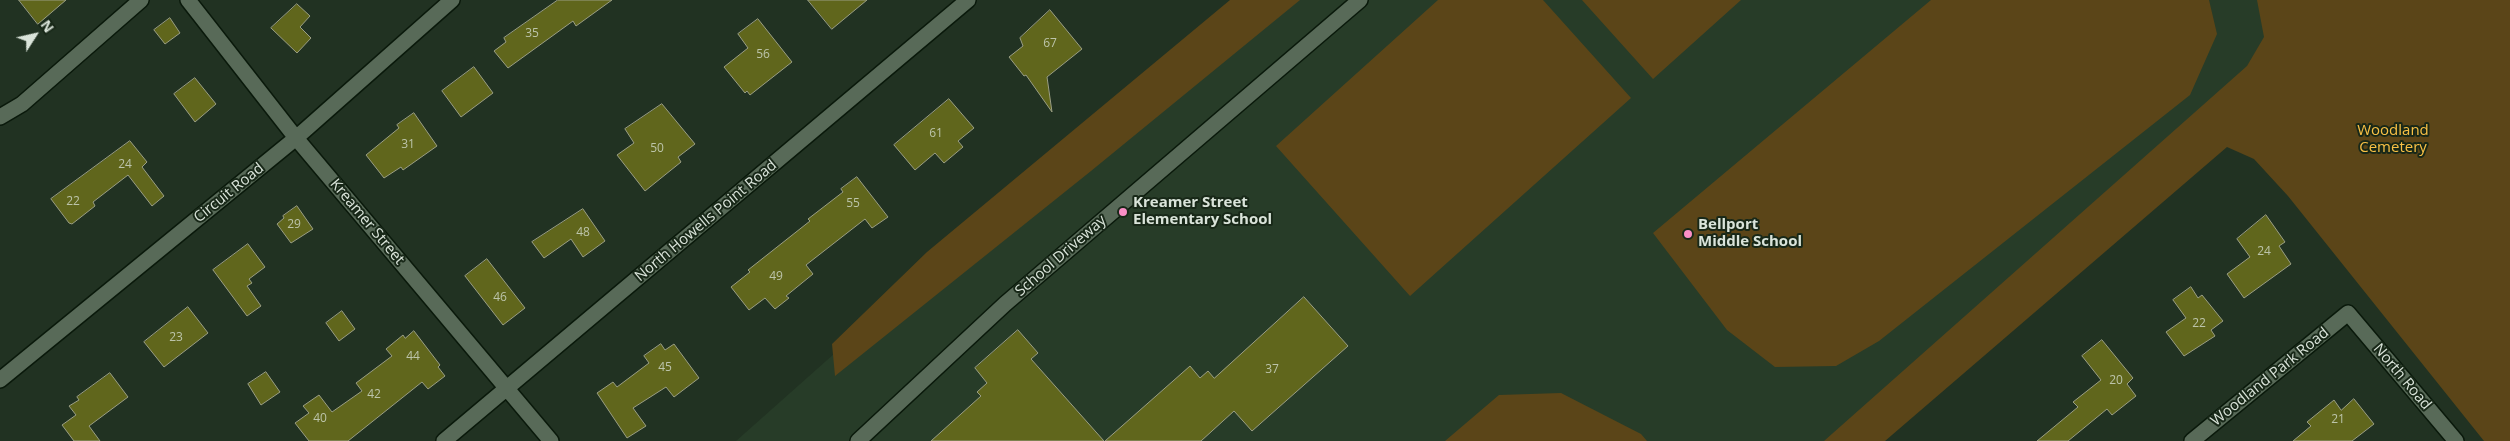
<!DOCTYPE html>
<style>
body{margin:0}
#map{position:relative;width:2510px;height:441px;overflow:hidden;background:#213222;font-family:"Open Sans",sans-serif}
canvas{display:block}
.north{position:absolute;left:10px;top:10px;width:50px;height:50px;-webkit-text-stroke:4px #182818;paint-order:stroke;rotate:55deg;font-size:14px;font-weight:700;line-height:20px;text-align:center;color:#dae4da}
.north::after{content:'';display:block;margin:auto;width:18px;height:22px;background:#dae4da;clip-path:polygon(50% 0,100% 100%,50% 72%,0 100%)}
</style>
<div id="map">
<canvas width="2510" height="441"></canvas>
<div class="north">N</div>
</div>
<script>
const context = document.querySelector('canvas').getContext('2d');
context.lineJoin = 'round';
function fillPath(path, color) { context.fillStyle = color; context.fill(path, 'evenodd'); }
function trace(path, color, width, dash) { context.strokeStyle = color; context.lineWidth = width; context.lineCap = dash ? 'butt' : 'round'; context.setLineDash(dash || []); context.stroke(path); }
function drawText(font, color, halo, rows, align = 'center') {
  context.font = font + ' "Open Sans",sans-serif'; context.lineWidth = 4; context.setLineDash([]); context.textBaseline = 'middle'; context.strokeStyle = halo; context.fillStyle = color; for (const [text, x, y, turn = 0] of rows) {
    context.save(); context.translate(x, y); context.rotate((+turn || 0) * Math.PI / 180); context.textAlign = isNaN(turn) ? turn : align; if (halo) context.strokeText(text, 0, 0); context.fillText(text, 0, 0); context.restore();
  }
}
const built = new Path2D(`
 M 1235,0 L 2372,0 L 1867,441 L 736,441 L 1141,81 Z`);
const green = new Path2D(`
 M 1230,0 L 1300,0 L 1091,171 L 835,376 L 832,344 L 927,252 Z
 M 1438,0 L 1543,0 L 1631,98 L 1410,296 L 1276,146 Z
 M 1582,0 L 1741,0 L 1653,79 Z
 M 1931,0 L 2209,0 L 2217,34 L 2190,95 L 1879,341 L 1836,366 L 1775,367 L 1727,330 L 1653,233 Z
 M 2257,0 L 2510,0 L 2510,441 L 2484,441 L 2288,196 L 2254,159 L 2227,147 L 1885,441 L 1824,441 L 2247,66 L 2264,37 Z
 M 1561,393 L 1641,434 L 1647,441 L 1445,441 L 1499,395 Z`);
const building = new Path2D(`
 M 19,0 L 66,0 L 38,24 Z
 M 558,0 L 612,0 L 576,26 L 573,21 L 508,68 L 494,51 L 506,42 L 504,38 Z
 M 808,0 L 867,0 L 832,29 Z
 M 297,4 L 310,16 L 300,27 L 311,38 L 297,53 L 271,28 Z
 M 1050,10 L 1082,49 L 1047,77 L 1052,112 L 1026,75 L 1024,76 L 1009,57 L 1023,46 L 1020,38 Z
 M 170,18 L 180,33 L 165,44 L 154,30 Z
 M 758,19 L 792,62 L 750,95 L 747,91 L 745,93 L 724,67 L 748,48 L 738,34 Z
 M 474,67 L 493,93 L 461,117 L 442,91 Z
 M 195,78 L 216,104 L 195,122 L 174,94 Z
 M 949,99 L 974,128 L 958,141 L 963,147 L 944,163 L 935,153 L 915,170 L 894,145 Z
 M 662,104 L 695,144 L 678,157 L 681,162 L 645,191 L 617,155 L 634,143 L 625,129 Z
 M 414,113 L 437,146 L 403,170 L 401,167 L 384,178 L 366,155 L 399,128 L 397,125 Z
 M 130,141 L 147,162 L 142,167 L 164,196 L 152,206 L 128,175 L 93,202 L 95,206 L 72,224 L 69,223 L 51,199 Z
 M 857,177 L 888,217 L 872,228 L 865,219 L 806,265 L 813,274 L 786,296 L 789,298 L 775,309 L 765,298 L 749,310 L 731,287 L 750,272 L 748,270 L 810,221 L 808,219 L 843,192 L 841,189 Z
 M 297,206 L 313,229 L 291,243 L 277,224 L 284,218 L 283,216 Z
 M 583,209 L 605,241 L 583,257 L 571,239 L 544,258 L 532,242 Z
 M 2266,215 L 2285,242 L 2279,246 L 2291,264 L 2244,298 L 2227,274 L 2250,257 L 2237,239 Z
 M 248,244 L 265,267 L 249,279 L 252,283 L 247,286 L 261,306 L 247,316 L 213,270 Z
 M 487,259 L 525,308 L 503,325 L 465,276 Z
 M 2191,287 L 2198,298 L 2202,295 L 2223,321 L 2211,330 L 2215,336 L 2184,356 L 2166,332 L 2186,318 L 2173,300 Z
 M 1304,297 L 1348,346 L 1252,431 L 1234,411 L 1201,441 L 1105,441 L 1190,366 L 1200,378 L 1208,371 L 1214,378 Z
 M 188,307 L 208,333 L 164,367 L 144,342 Z
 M 342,311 L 355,329 L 339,341 L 326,323 Z
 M 1018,330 L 1038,353 L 1031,359 L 1104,441 L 931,441 L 981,396 L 977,392 L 987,383 L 975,368 Z
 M 414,331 L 440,365 L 438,367 L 445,376 L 428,389 L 422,382 L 348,441 L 309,441 L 295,423 L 309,413 L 303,406 L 319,395 L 332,412 L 362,391 L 356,383 L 392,356 L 386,349 L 403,335 L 405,338 Z
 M 2102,340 L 2133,378 L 2127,384 L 2136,396 L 2112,415 L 2107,409 L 2068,441 L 2037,441 L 2078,407 L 2073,402 L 2101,380 L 2082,356 Z
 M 661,344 L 665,350 L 674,344 L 699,378 L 674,397 L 666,387 L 633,408 L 646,426 L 627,438 L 597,393 L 613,382 L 617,387 L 649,363 L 644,356 Z
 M 266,372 L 280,392 L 261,405 L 248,384 Z
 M 110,373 L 128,397 L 89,426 L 100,441 L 74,441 L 62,425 L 76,415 L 69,406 L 79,400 L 77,397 Z
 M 2354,399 L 2374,424 L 2352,441 L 2293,441 L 2311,426 L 2307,422 L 2334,400 L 2341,410 Z`);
const minor = new Path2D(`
 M 188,0 L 296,138 L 551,441
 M 0,117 L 22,104 L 141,0
 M 0,380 L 296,138 L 452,0
 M 444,441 L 968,0
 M 858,441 L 1005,304 L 1360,0
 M 2192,441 L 2348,313 L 2456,441`);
const markers = [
 [1123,212,5,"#fa8fc6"],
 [1688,234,5,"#fa8fc6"]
];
const numberNames = [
 ["35",532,34],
 ["67",1050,44],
 ["56",763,55],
 ["61",936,134],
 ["31",408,145],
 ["50",657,149],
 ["24",125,165],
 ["22",73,202],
 ["55",853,204],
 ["29",294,225],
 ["48",583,233],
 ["24",2264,252],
 ["49",776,277],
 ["46",500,298],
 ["22",2199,324],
 ["23",176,338],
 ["44",413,357],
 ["45",665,368],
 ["37",1272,370],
 ["20",2116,381],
 ["42",374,395],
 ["40",320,419],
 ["21",2338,420]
];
const parkNames = [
 ["Woodland",2393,131],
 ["Cemetery",2393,148]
];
const streetNames = [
 ["Circuit Road",229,193,-39],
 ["North Howells Point Road",706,221,-40],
 ["Kreamer Street",367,222,50],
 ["School Driveway",1061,256,-41],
 ["Woodland Park Road",2270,377,-39],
 ["North Road",2402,377,50]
];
const poiNames = [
 ["Kreamer Street",1133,203],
 ["Elementary School",1133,220],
 ["Bellport",1698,225],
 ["Middle School",1698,242]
];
fillPath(built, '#273c28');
fillPath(green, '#5b4518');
fillPath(building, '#60661c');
trace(building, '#9a9e84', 1);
trace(minor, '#0a190b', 18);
trace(minor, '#586a58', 15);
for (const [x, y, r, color] of markers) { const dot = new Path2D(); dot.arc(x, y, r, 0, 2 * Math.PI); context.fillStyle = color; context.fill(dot); trace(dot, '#182818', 2); }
drawText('12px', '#bcc4aa', null, numberNames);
drawText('15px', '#f9c045', '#182818', parkNames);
drawText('15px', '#dae4da', '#182818', streetNames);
drawText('bold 15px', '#dae4da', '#182818', poiNames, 'left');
</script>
